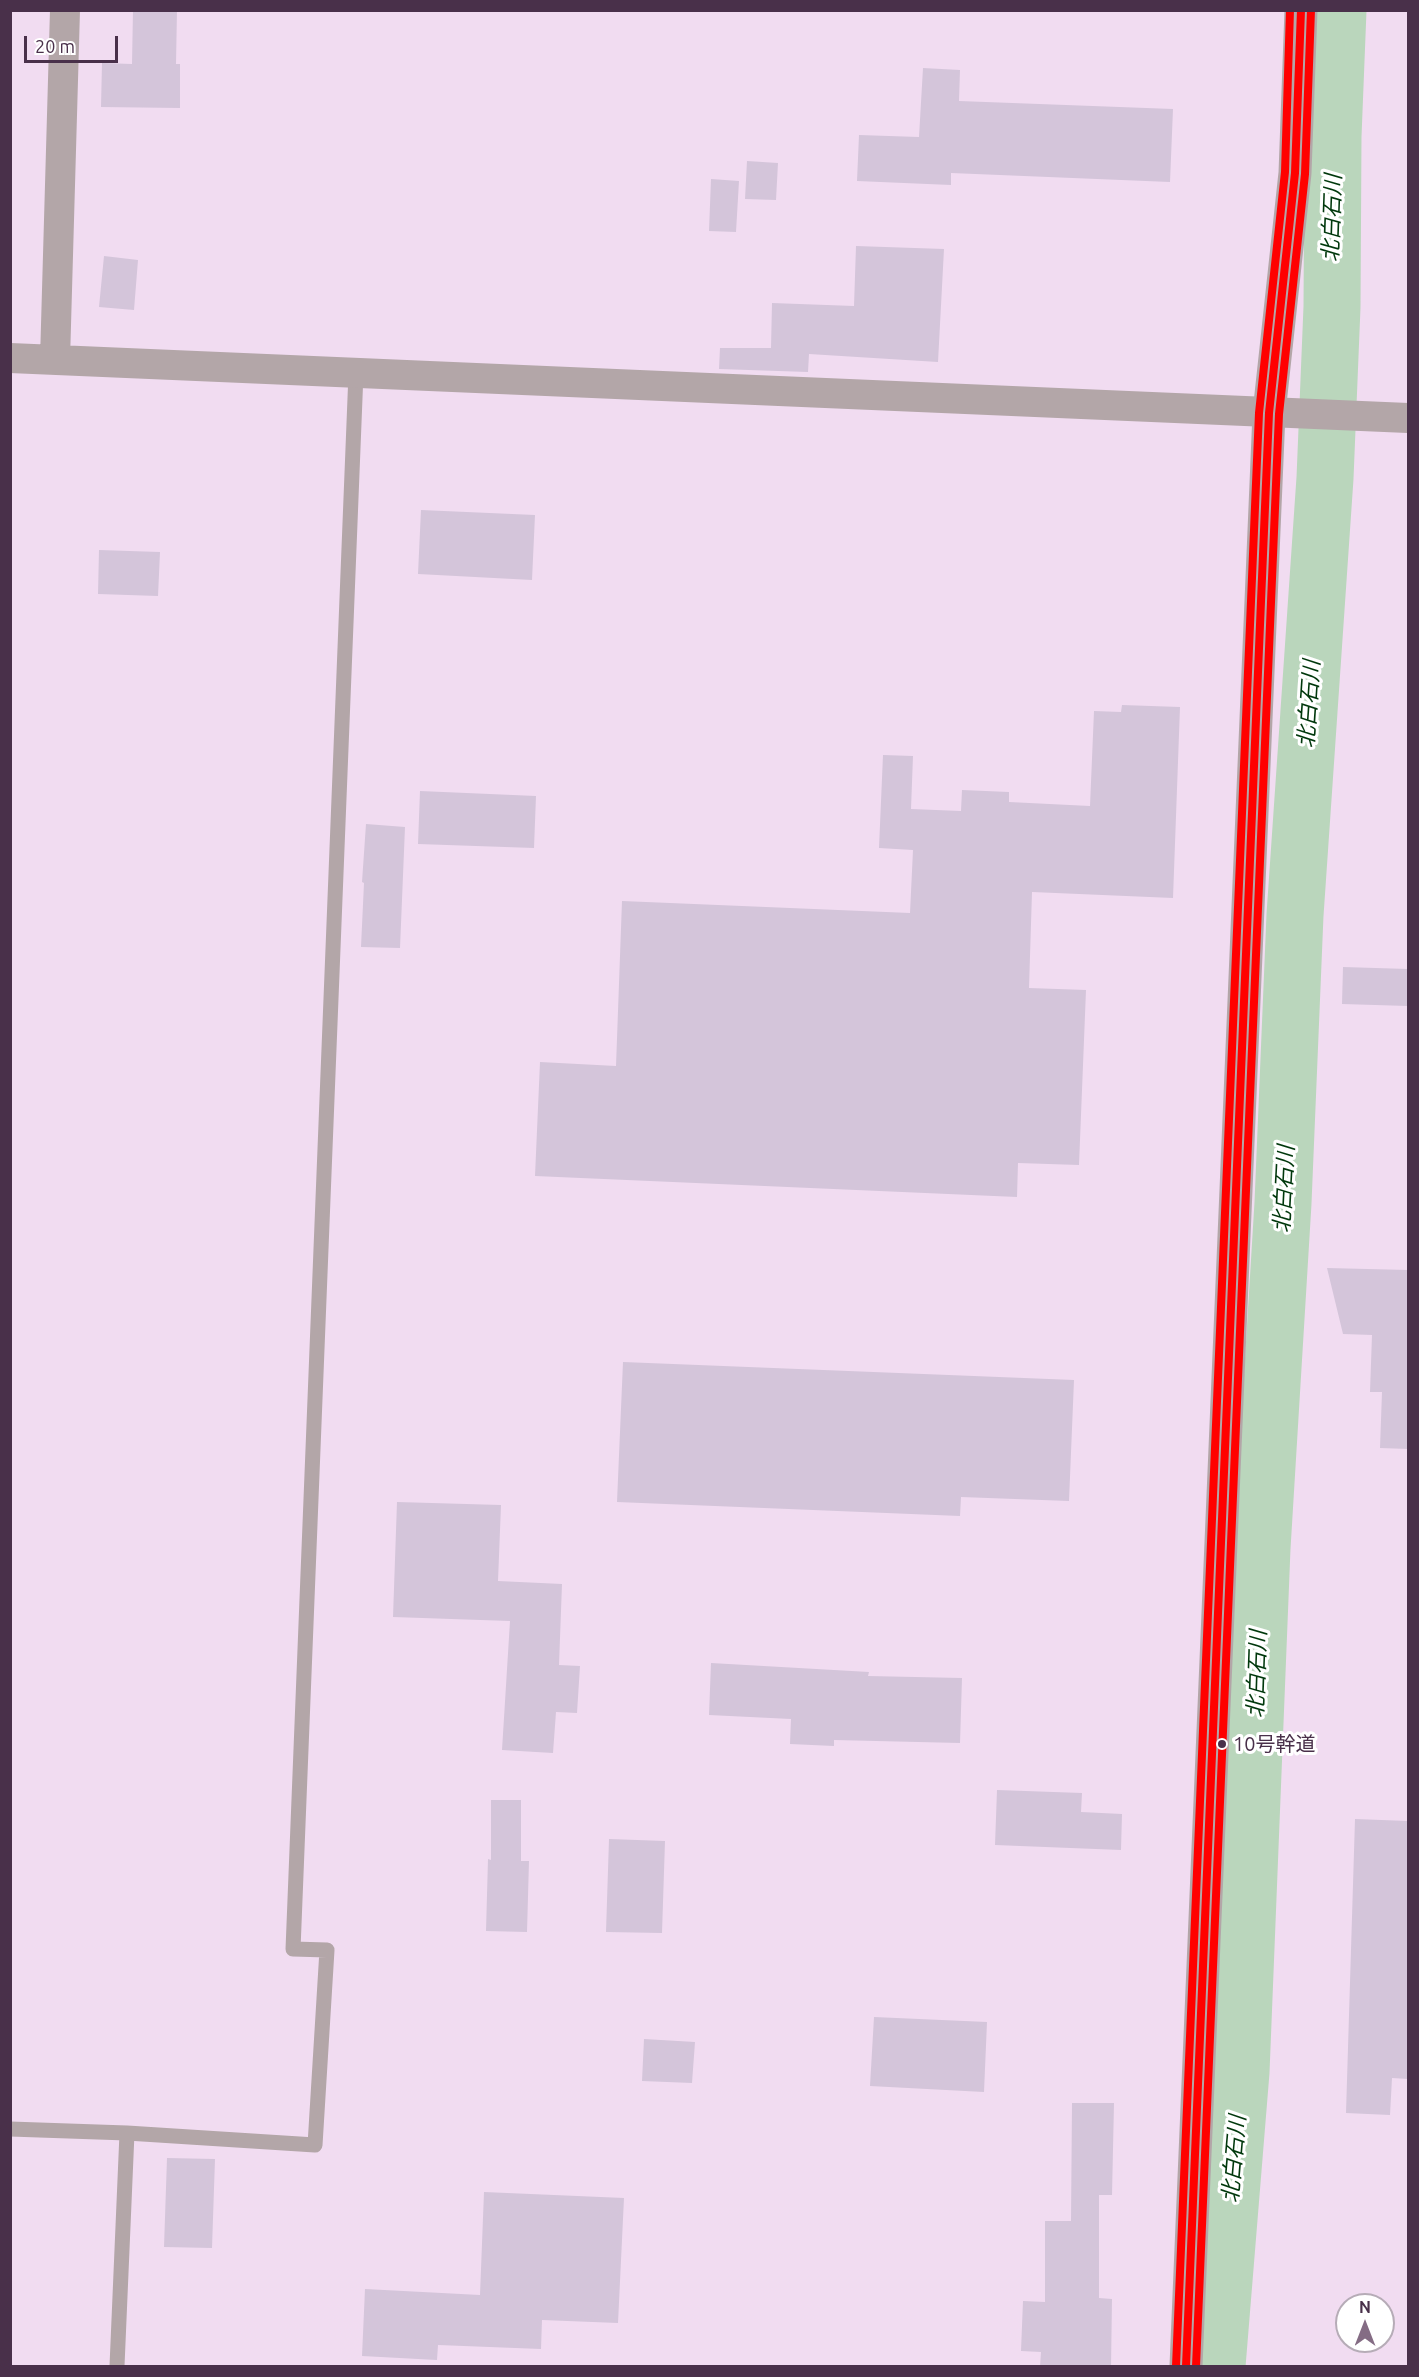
<!DOCTYPE html>
<meta charset="utf-8">
<style>
body{margin:0}
#map{position:relative;width:1419px;height:2377px;overflow:hidden;background:#f1dcf1;font-family:Ubuntu,sans-serif}
canvas{display:block}
.frame{position:absolute;inset:0;border:12px solid #49304a;pointer-events:none}
.north{position:absolute;left:1335px;top:2293px;width:60px;height:60px;box-sizing:border-box;background:#fff;border:2px solid #b6acb7;border-radius:50%;rotate:0deg;font-size:16px;font-weight:700;line-height:24px;text-align:center;color:#49304a}
.north::after{content:'';display:block;margin:auto;width:21px;height:27px;background:#846c84;clip-path:polygon(50% 0,100% 100%,50% 72%,0 100%)}
.scale{position:absolute;left:24px;top:36px;width:94px;height:27px;box-sizing:border-box;border:3px solid #49304a;border-top:0;padding-left:8px;font-size:18px;line-height:21px;white-space:nowrap;color:#49304a;-webkit-text-stroke:4px #fff;paint-order:stroke}
</style>
<div id="map">
<canvas width="1419" height="2377"></canvas>
<div class="frame"></div>
<div class="north">N</div>
<div class="scale">20 m</div>
</div>
<script>
const context = document.querySelector('canvas').getContext('2d');
context.lineJoin = 'round';
function trace(path, color, width, dash) { context.strokeStyle = color; context.lineWidth = width; context.lineCap = dash ? 'butt' : 'round'; context.setLineDash(dash || []); context.stroke(path); }
function fillPath(path, color) { context.fillStyle = color; context.fill(path, 'evenodd'); }
function drawText(font, color, halo, rows, align = 'center') {
  context.font = font + ' Ubuntu,"Noto Sans JP",sans-serif'; context.lineWidth = 6; context.setLineDash([]); context.textBaseline = 'middle'; context.strokeStyle = halo; context.fillStyle = color; for (const [text, x, y, turn = 0] of rows) {
    context.save(); context.translate(x, y); context.rotate((+turn || 0) * Math.PI / 180); context.textAlign = isNaN(turn) ? turn : align; if (halo) context.strokeText(text, 0, 0); context.fillText(text, 0, 0); context.restore();
  }
}
const river = new Path2D(`
 M 1217,2366 L 1241,2072 L 1262,1548 L 1283,1203 L 1295,915 L 1325,478 L 1332,307 L 1333,136 L 1338,10`);
const building = new Path2D(`
 M 133,10 L 177,10 L 176,64 L 180,64 L 180,108 L 101,107 L 102,63 L 132,64 Z
 M 923,68 L 960,70 L 959,101 L 1173,109 L 1170,182 L 951,173 L 951,185 L 857,181 L 859,135 L 919,137 Z
 M 747,161 L 778,163 L 776,200 L 745,199 Z
 M 711,179 L 739,181 L 736,232 L 709,231 Z
 M 856,246 L 944,249 L 938,362 L 809,354 L 808,372 L 719,369 L 720,348 L 771,348 L 772,303 L 854,306 Z
 M 104,256 L 138,260 L 134,310 L 99,307 Z
 M 421,510 L 535,515 L 532,580 L 418,574 Z
 M 99,550 L 160,552 L 158,596 L 98,594 Z
 M 1122,705 L 1180,707 L 1173,898 L 1032,892 L 1029,988 L 1086,990 L 1079,1165 L 1018,1163 L 1017,1197 L 535,1176 L 540,1062 L 616,1066 L 622,901 L 910,913 L 913,850 L 879,848 L 883,755 L 913,756 L 911,809 L 961,811 L 962,790 L 1009,792 L 1009,802 L 1090,806 L 1094,711 L 1121,712 Z
 M 420,791 L 536,796 L 534,848 L 418,844 Z
 M 366,824 L 405,827 L 400,948 L 361,947 L 364,883 L 362,882 Z
 M 1343,967 L 1408,969 L 1408,1006 L 1342,1004 Z
 M 1327,1268 L 1408,1270 L 1408,1449 L 1380,1448 L 1382,1392 L 1370,1392 L 1372,1335 L 1343,1334 Z
 M 623,1362 L 1074,1380 L 1069,1501 L 961,1497 L 960,1516 L 617,1502 Z
 M 397,1502 L 501,1505 L 498,1581 L 562,1584 L 559,1665 L 580,1666 L 577,1713 L 556,1712 L 553,1753 L 502,1750 L 510,1621 L 393,1617 Z
 M 711,1663 L 869,1672 L 868,1676 L 962,1678 L 960,1743 L 834,1740 L 834,1746 L 790,1744 L 791,1719 L 709,1715 Z
 M 997,1790 L 1082,1793 L 1081,1812 L 1122,1814 L 1121,1850 L 995,1845 Z
 M 491,1800 L 521,1800 L 521,1861 L 529,1861 L 527,1932 L 486,1931 L 488,1859 L 491,1860 Z
 M 1355,1819 L 1408,1821 L 1408,2079 L 1392,2078 L 1390,2115 L 1346,2113 Z
 M 609,1839 L 665,1841 L 662,1933 L 606,1932 Z
 M 874,2017 L 987,2022 L 984,2092 L 870,2086 Z
 M 644,2039 L 695,2042 L 692,2083 L 642,2081 Z
 M 1072,2103 L 1114,2103 L 1112,2195 L 1099,2195 L 1099,2298 L 1112,2299 L 1111,2367 L 1040,2367 L 1041,2352 L 1021,2351 L 1023,2301 L 1045,2302 L 1045,2221 L 1071,2221 Z
 M 167,2158 L 215,2159 L 212,2248 L 164,2247 Z
 M 484,2192 L 624,2198 L 618,2323 L 542,2320 L 541,2349 L 438,2345 L 437,2360 L 362,2356 L 365,2289 L 480,2295 Z`);
const service = new Path2D(`
 M 10,2129 L 127,2133 L 315,2145 L 327,1950 L 293,1949 L 356,373
 M 117,2366 L 127,2133`);
const minor = new Path2D(`
 M 10,358 L 1408,418
 M 55,360 L 65,10`);
const tertiary = new Path2D(`
 M 1186,2366 L 1269,413 L 1295,173 L 1301,10`);
const bus1 = new Path2D(`
 M 1186,2366 L 1269,413 L 1295,173 L 1301,10`);
const bus2 = new Path2D(`
 M 1196,2366 L 1279,414 L 1305,174 L 1311,10`);
const bus3 = new Path2D(`
 M 1176,2366 L 1259,413 L 1285,172 L 1290,10`);
const markers = [
 [1222,1744,5,"#49304a"]
];
const busNames = [
 ["10号幹道",1233,1744]
];
const waterNames = [
 ["北白石川",1332,218,-88],
 ["北白石川",1309,704,-86],
 ["北白石川",1284,1189,-87],
 ["北白石川",1257,1674,-88],
 ["北白石川",1234,2159,-85]
];
trace(river, '#bad6bc', 57);
fillPath(building, '#d4c5da');
trace(service, '#b3a6a8', 15);
trace(minor, '#b3a6a8', 30);
trace(tertiary, '#b3a6a8', 33);
trace(bus1, '#f00', 8);
trace(bus2, '#f00', 8);
trace(bus3, '#f00', 8);
for (const [x, y, r, color] of markers) { const dot = new Path2D(); dot.arc(x, y, r, 0, 2 * Math.PI); context.fillStyle = color; context.fill(dot); trace(dot, '#fff', 2); }
drawText('20px', '#49304a', '#fff', busNames, 'left');
drawText('italic 22px', '#00380c', '#fff', waterNames);
</script>
